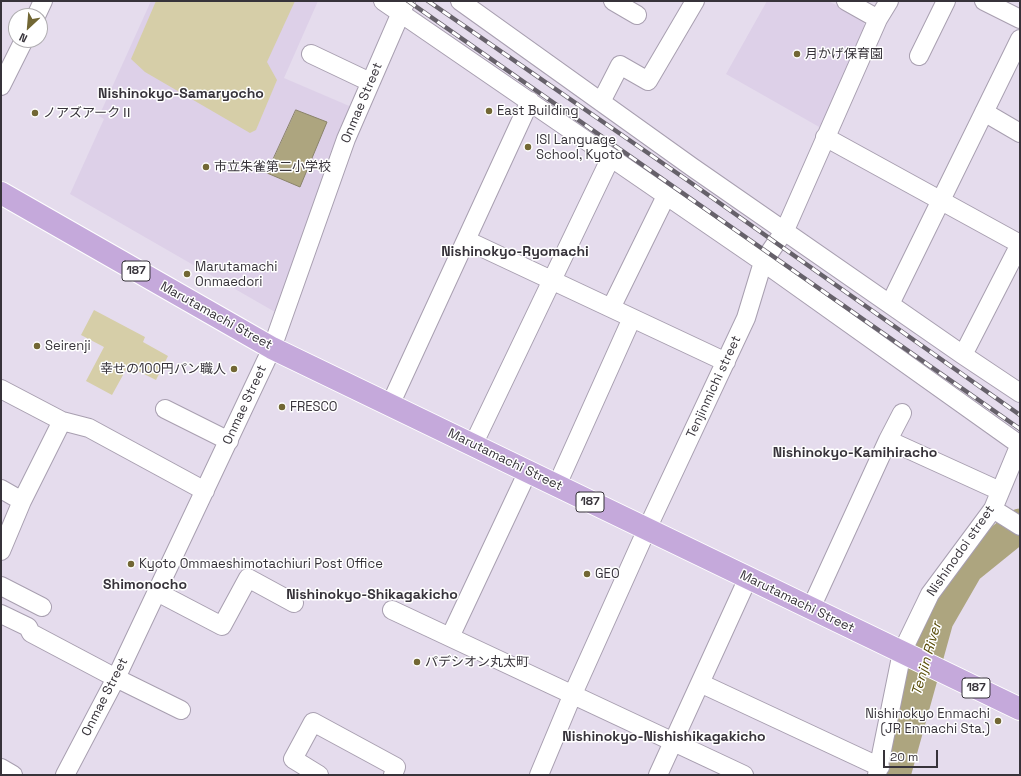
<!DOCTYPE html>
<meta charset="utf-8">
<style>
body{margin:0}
#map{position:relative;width:1021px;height:776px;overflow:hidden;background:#e5dced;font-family:"Space Grotesk",sans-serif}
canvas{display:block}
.frame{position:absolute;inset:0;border:2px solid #37333a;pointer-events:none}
.north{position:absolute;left:8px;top:8px;width:40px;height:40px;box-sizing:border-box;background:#fff;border:1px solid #afadb0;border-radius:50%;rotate:206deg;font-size:11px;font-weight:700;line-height:16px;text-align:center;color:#37333a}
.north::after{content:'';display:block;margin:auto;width:14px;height:18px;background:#726734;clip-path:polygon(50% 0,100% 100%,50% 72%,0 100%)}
.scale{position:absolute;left:883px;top:750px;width:55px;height:18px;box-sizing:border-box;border:2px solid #37333a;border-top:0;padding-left:5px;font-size:12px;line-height:14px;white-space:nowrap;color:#37333a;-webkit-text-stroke:3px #fff;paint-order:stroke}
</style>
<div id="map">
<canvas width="1021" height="776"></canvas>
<div class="frame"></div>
<div class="north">N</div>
<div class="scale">20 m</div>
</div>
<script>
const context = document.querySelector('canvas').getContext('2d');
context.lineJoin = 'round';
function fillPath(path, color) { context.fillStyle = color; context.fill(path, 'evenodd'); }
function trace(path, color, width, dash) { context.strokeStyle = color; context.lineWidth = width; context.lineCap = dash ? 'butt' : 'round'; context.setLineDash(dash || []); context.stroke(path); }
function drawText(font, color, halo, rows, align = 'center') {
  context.font = font + ' "Space Grotesk","Noto Sans JP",sans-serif'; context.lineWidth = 3; context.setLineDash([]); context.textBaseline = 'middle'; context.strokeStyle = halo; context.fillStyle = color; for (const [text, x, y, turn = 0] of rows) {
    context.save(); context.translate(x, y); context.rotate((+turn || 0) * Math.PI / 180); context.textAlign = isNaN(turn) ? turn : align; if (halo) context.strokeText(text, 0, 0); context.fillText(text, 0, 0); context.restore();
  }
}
const built = new Path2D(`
 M 151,1 L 318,1 L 284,78 L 354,108 L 297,260 L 275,312 L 70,194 L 104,119 L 99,116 Z
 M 767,1 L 828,1 L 863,18 L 866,34 L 821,128 L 726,74 Z`);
const green = new Path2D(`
 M 156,1 L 295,1 L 267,62 L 277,80 L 256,130 L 250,133 L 145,72 L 131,59 Z
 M 94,310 L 145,337 L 143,342 L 168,356 L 156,380 L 128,366 L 112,395 L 86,381 L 104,347 L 81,335 Z`);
const water = new Path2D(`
 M 296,110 L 327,122 L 300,187 L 267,173 Z`);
const river = new Path2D(`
 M 894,775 L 937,620 L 967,568 L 1020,525`);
const minor = new Path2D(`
 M 383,1 L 763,262 L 1020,445
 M 460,1 L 692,167 L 963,355 L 1020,393
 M 613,1 L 637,15
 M 846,1 L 878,19
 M 984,1 L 1020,19
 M 36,16 L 43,1
 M 311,54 L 370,82
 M 919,56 L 946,1
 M 1,86 L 24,40
 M 601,102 L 620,65 L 648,81 L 695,1
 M 984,112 L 1020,133
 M 825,137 L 1020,244
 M 466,240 L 726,362
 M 890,304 L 1020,39
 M 611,308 L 666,196
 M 963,355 L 1020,244
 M 1,389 L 62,421 L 89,428 L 205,491
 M 390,405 L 530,101
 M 165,409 L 229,441
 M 888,440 L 902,413
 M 473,445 L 611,157
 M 557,485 L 632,318
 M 1,489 L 22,501
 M 993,509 L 1020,526
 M 1,551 L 22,501 L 62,421
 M 1,586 L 42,607
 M 157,592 L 222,626 L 248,578 L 294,603
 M 811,608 L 888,440 L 1000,491
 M 392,610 L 744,775
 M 1,614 L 28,627 L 31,633 L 116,678 L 181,710
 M 450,637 L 528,471
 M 700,683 L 880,767
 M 1,768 L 13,775
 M 65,775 L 116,678 L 272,348 L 346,139 L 406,1
 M 319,775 L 293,759 L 313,722 L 396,767 L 393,775
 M 539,775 L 572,696 L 647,529 L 746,318 L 763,262 L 785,230 L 878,19 L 889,1
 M 658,775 L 748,578
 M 877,775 L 902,652 L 930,594 L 993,509 L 1020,444`);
const major = new Path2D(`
 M 1,193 L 272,348 L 1020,709`);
const rail = new Path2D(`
 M 408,1 L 1020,429
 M 428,1 L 687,180 L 1020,415`);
const markers = [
 [797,54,4,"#726734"],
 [489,111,4,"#726734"],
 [35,113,4,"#726734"],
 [528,147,4,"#726734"],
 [206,167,4,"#726734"],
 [187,274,4,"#726734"],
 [37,346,4,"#726734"],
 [234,369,4,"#726734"],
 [282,407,4,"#726734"],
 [131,564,4,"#726734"],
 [587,574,4,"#726734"],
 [417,662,4,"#726734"],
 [998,721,4,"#726734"]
];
const shields = [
 [136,271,28],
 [590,502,28],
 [976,688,28]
];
const shieldNames = [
 ["187",136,271],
 ["187",590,502],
 ["187",976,688]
];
const poiNames = [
 ["月かげ保育園",805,54],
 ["East Building",497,111],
 ["ノアズアークⅡ",43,113],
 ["ISI Language",536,140],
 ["School, Kyoto",536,155],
 ["市立朱雀第二小学校",214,167],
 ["Marutamachi",195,267],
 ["Onmaedori",195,282],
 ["Seirenji",45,346],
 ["幸せの100円パン職人",226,369,"right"],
 ["FRESCO",290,407],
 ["Kyoto Ommaeshimotachiuri Post Office",139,564],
 ["GEO",595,574],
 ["パデシオン丸太町",425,662],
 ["Nishinokyo Enmachi",990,714,"right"],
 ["(JR Enmachi Sta.)",990,729,"right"]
];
const streetNames = [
 ["Onmae Street",362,103,-67],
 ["Marutamachi Street",216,316,29],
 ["Tenjinmichi street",714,387,-65],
 ["Onmae Street",245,405,-65],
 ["Marutamachi Street",505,460,26],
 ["Nishinodoi street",961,551,-55],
 ["Marutamachi Street",797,602,26],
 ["Onmae Street",105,697,-63]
];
const neighbourhoodNames = [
 ["Nishinokyo-Samaryocho",181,94],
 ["Nishinokyo-Ryomachi",515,252],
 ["Nishinokyo-Kamihiracho",855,453],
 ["Shimonocho",145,585],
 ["Nishinokyo-Shikagakicho",372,595],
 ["Nishinokyo-Nishishikagakicho",664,737]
];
const waterNames = [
 ["Tenjin River",927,659,-74]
];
fillPath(built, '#ddd0e8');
fillPath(green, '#d6cea8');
fillPath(water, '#ada57f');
trace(water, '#8a836a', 1);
trace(river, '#ada57f', 33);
trace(minor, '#a89fb0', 20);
trace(major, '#fff', 24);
trace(minor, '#fff', 18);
trace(major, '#c5a9db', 22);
trace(rail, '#66616a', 4.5);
trace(rail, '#fff', 3, [9]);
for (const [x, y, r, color] of markers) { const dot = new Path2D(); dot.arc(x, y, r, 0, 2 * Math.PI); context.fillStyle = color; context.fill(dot); trace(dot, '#fff', 1.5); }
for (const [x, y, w] of shields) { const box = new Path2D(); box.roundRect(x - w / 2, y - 10, w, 20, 3); context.fillStyle = '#fff'; context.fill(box); trace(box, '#37333a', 1); }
drawText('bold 12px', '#37333a', null, shieldNames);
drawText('13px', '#37333a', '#fff', poiNames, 'left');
drawText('13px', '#37333a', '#fff', streetNames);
drawText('bold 14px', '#37333a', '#fff', neighbourhoodNames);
drawText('italic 14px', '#594c07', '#fff', waterNames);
</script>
